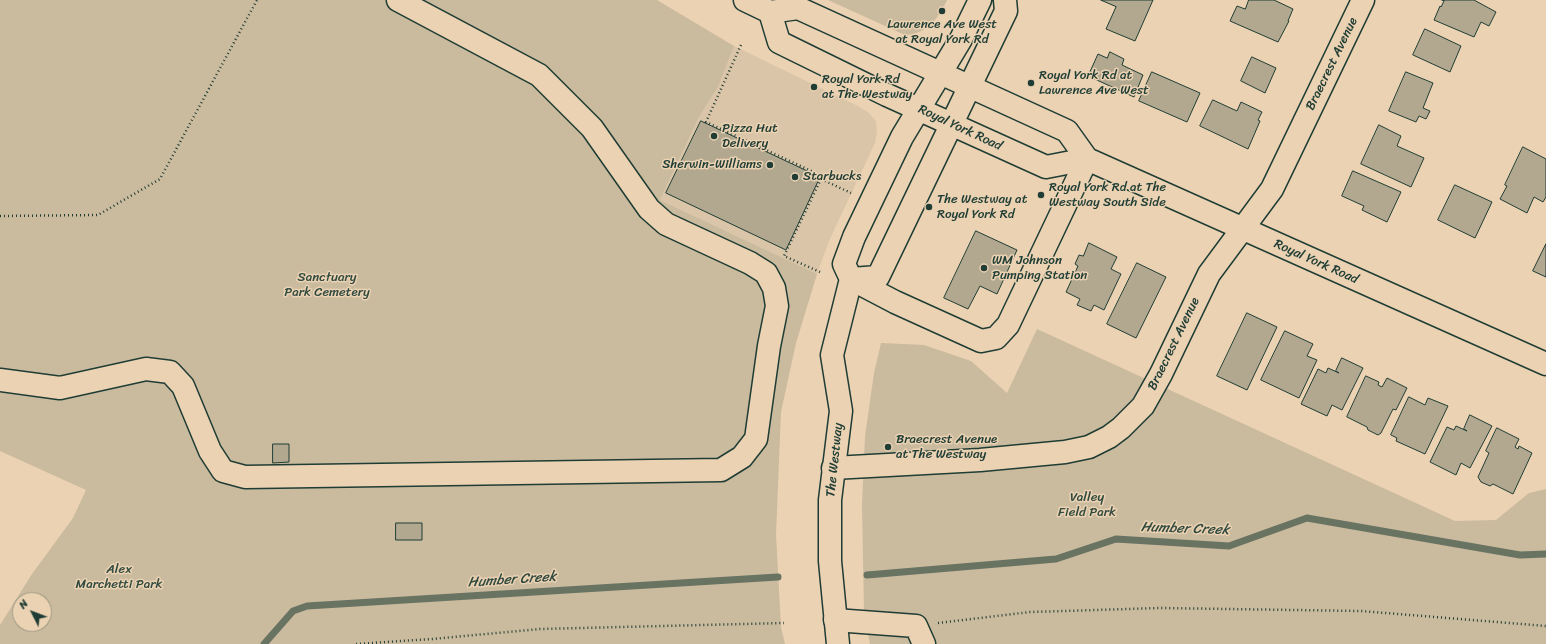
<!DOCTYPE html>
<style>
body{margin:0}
#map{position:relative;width:1546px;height:644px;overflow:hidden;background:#ebd2b3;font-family:Sriracha,sans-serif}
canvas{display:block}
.north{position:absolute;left:12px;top:592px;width:40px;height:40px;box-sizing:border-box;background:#ebd2b3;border:1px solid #999680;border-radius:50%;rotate:312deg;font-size:11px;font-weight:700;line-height:16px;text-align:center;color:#1f3d34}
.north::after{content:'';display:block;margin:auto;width:14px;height:18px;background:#1f3d34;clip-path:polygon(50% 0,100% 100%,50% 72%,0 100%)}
</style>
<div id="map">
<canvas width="1546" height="644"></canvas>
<div class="north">N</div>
</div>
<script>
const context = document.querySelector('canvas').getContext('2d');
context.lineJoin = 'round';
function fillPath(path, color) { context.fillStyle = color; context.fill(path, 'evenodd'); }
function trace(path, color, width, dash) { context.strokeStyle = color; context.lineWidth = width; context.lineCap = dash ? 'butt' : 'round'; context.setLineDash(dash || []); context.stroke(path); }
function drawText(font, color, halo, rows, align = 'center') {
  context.font = font + ' Sriracha,sans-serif'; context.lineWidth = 3; context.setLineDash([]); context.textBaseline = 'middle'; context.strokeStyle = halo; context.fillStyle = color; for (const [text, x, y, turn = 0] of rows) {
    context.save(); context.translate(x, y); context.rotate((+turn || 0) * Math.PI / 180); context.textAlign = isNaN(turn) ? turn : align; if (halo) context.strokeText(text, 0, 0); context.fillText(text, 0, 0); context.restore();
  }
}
const built = new Path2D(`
 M 734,46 L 860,107 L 869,113 L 876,121 L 877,132 L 875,143 L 829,241 L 817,274 L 660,200 L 699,117 L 718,87 Z`);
const green = new Path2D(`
 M 0,0 L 657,0 L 734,46 L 718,87 L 699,117 L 660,200 L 817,274 L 796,343 L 781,412 L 776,534 L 781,627 L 785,644 L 0,644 L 0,625 L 32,574 L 73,518 L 86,490 L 0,451 ZM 20,600 L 44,600 L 44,624 L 20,624 Z
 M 828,0 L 947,0 C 938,19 927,34 905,35 Z
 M 1037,329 L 1455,521 L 1496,520 L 1529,493 L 1546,489 L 1546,644 L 870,644 L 864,613 L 862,505 L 865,436 L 874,373 L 881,343 L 924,345 L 971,361 L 1007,393 Z`);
const stream = new Path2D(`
 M 867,575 L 1056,559 L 1116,539 L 1229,546 L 1307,518 L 1520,555 L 1546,554
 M 264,644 L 293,611 L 307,606 L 778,577`);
const building = new Path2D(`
 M 1101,0 L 1153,0 L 1135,41 L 1106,29 L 1116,7 Z
 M 1249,0 L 1274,0 L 1293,9 L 1288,21 L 1289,21 L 1278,42 L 1230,21 L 1237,6 L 1245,9 Z
 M 1442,0 L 1474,0 L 1496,12 L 1489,26 L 1481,22 L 1474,37 L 1434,20 L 1440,6 L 1441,7 L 1444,1 Z
 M 1425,29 L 1461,46 L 1450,72 L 1413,55 Z
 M 1110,52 L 1124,59 L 1122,65 L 1143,75 L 1134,97 L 1088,76 L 1098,54 L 1107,58 Z
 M 1252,57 L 1276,68 L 1265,93 L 1241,81 Z
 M 1152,72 L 1200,93 L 1187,122 L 1139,101 Z
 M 1406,72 L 1433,83 L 1423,108 L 1430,111 L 1426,119 L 1419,116 L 1416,122 L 1389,111 Z
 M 1213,100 L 1237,111 L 1241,102 L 1262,112 L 1258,120 L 1260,121 L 1248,149 L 1200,126 Z
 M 701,121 L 820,177 L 786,250 L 666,193 Z
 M 1379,125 L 1401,136 L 1397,146 L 1424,158 L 1411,187 L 1361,164 Z
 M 1523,147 L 1546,159 L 1546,197 L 1543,202 L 1534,197 L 1527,213 L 1500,199 L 1507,186 L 1505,185 Z
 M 1353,171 L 1401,192 L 1387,222 L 1362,210 L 1364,206 L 1342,196 Z
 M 1455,185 L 1492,202 L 1475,238 L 1438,220 Z
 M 976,231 L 1017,250 L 997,294 L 980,286 L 968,309 L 944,298 Z
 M 1089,243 L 1117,257 L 1111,269 L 1121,274 L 1104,310 L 1094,305 L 1091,311 L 1077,305 L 1080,299 L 1066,292 L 1078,266 L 1075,264 L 1079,255 L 1083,256 Z
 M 1546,244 L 1546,277 L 1533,271 Z
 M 1137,263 L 1166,277 L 1136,338 L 1107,324 Z
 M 1247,313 L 1277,327 L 1247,390 L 1217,376 Z
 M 1285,331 L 1313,344 L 1307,356 L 1317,360 L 1299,398 L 1261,380 Z
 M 1342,358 L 1363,368 L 1342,410 L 1332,405 L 1327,416 L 1301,404 L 1318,369 L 1326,373 L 1328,368 L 1339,373 L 1336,371 Z
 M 1366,376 L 1379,382 L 1378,385 L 1382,387 L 1387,378 L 1407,388 L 1396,410 L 1393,409 L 1381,433 L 1378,435 L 1368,430 L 1367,427 L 1347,417 Z
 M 1409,397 L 1425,405 L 1428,398 L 1448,406 L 1425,454 L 1396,441 L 1397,438 L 1391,435 Z
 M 1470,415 L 1492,426 L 1470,468 L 1461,463 L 1456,475 L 1430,462 L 1447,427 L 1454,430 L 1456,426 L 1467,431 L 1464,429 Z
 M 1497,428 L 1519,439 L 1515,447 L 1518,449 L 1519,446 L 1532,453 L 1513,494 L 1493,484 L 1490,486 L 1481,482 L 1478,477 L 1489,453 L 1486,451 Z
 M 273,444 L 289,444 L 289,462 L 273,463 Z
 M 396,523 L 422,523 L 422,540 L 396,540 Z`);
const path = new Path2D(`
 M 741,45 L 706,122 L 822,176 L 821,179 L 851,193
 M 0,216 L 98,215 L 160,179 L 257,0
 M 820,272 L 784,256 L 821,179
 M 938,623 L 1030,612 L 1161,608 L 1361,611 L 1546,626
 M 356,644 L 432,639 L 540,629 L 784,623`);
const minor = new Path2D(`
 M 851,279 L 895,302 L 981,341 L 996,338 L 1008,325 L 1087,159
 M 0,380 L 60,388 L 146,369 L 170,372 L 183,386 L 210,451 L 223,471 L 245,477 L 721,470 L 742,457 L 756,439 L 769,346 L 777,306 L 774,288 L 766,273 L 750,263 L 666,224 L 649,209 L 592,128 L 539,75 L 398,0
 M 833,468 L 980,460 L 1065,452 L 1089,447 L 1109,437 L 1121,428 L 1143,406 L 1161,374 L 1209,274 L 1272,189 L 1363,0
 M 835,620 L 916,626 L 924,644`);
const major = new Path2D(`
 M 745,0 L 770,12 L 798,8 L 1067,131 L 1087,159 L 1546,364
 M 770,12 L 779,42 L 887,95 L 1046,167 L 1087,159
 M 851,279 L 878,277 L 1006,11 L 1005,0
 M 838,644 L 830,561 L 830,500 L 841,411 L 832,355 L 851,279 L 844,264 L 854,237 L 902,137 L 961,39 L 980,0`);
const markers = [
 [942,11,4,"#1f3d34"],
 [1031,83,4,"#1f3d34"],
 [814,87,4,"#1f3d34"],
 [714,136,4,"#1f3d34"],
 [770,165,4,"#1f3d34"],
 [795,177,4,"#1f3d34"],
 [1041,195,4,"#1f3d34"],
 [929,207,4,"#1f3d34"],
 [984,268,4,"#1f3d34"],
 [888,447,4,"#1f3d34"]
];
const poiNames = [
 ["Lawrence Ave West",942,25,"center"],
 ["at Royal York Rd",942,40,"center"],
 ["Royal York Rd at",1039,76],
 ["Lawrence Ave West",1039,91],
 ["Royal York Rd",822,80],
 ["at The Westway",822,95],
 ["Pizza Hut",722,129],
 ["Delivery",722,144],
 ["Sherwin-Williams",762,165,"right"],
 ["Starbucks",803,177],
 ["Royal York Rd at The",1049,188],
 ["Westway South Side",1049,203],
 ["The Westway at",937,200],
 ["Royal York Rd",937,215],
 ["WM Johnson",992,261],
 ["Pumping Station",992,276],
 ["Braecrest Avenue",896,440],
 ["at The Westway",896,455]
];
const streetNames = [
 ["Braecrest Avenue",1332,64,-64],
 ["Royal York Road",960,128,25],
 ["Royal York Road",1316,262,24],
 ["Braecrest Avenue",1174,344,-64],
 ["The Westway",835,460,-84]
];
const parkNames = [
 ["Sanctuary",327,278],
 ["Park Cemetery",327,293],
 ["Valley",1087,498],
 ["Field Park",1087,513],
 ["Alex",119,570],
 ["Marchetti Park",119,585]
];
const waterNames = [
 ["Humber Creek",1185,529,2],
 ["Humber Creek",512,580,-4]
];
fillPath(built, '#dac5a8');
fillPath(green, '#caba9e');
trace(stream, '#697362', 7);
fillPath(building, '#b2a890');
trace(building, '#1f3d34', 1);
trace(minor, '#1f3d34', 25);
trace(major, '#1f3d34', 25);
trace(path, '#1f3d34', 2.5, [1, 3]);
trace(minor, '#ebd2b3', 22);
trace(major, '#ebd2b3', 22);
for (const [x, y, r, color] of markers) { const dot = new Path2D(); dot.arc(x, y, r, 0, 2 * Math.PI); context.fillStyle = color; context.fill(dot); trace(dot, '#ebd2b3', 1.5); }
drawText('13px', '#1f3d34', '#ebd2b3', poiNames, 'left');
drawText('13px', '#1f3d34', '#ebd2b3', streetNames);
drawText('13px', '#304a3f', '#ebd2b3', parkNames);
drawText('italic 14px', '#314a40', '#ebd2b3', waterNames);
</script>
